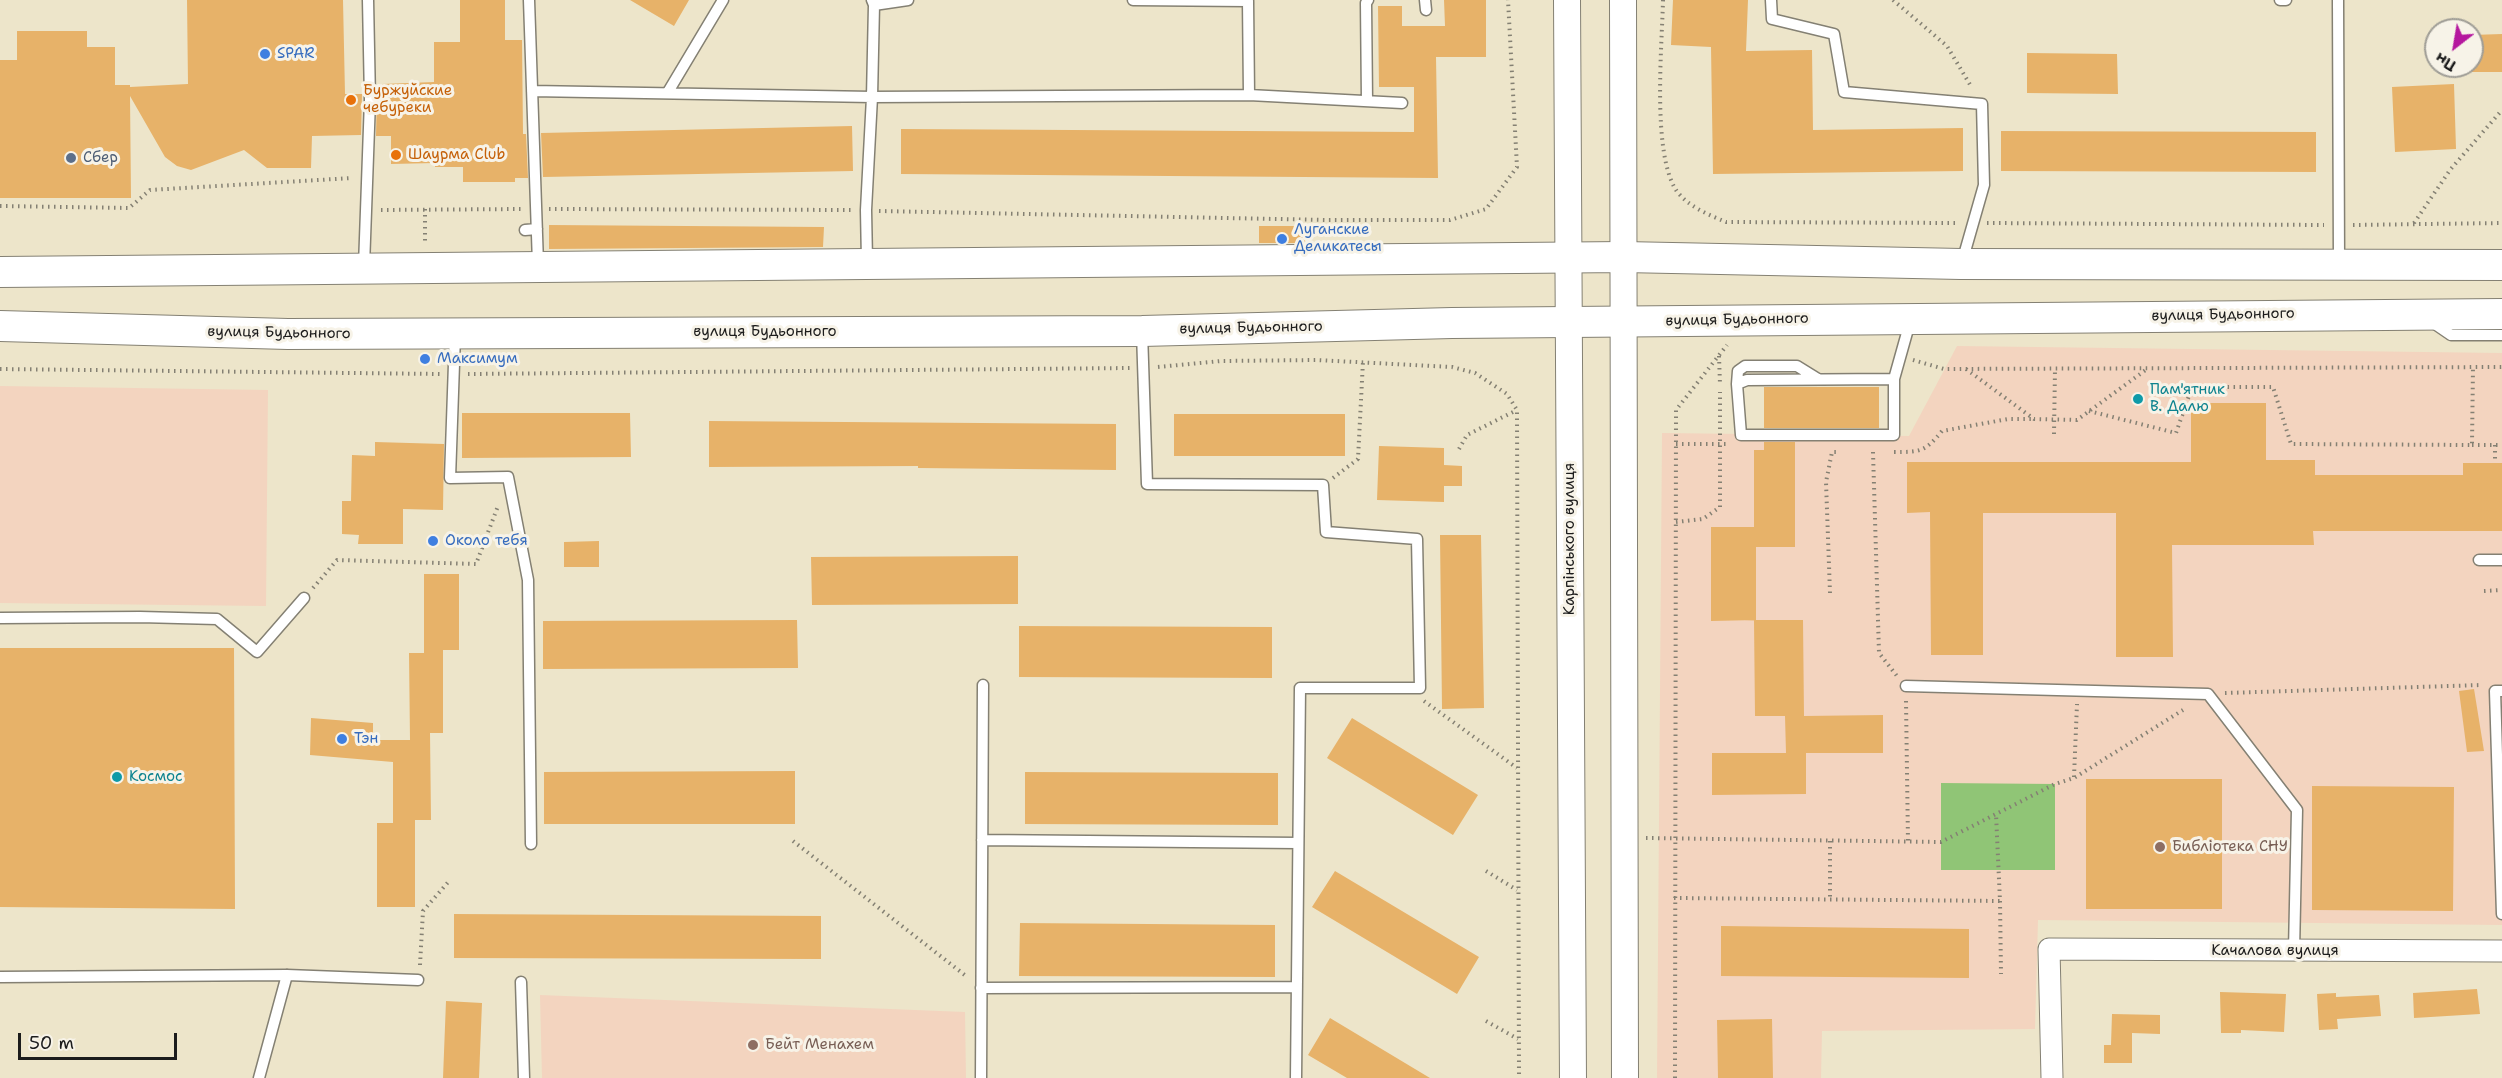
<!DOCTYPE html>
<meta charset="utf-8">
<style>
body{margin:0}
#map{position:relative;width:2502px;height:1078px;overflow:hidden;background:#ede5ca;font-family:"Shantell Sans",sans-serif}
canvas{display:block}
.north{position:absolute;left:2424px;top:18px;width:60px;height:60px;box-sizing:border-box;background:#f7f3e8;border:2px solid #9f9d96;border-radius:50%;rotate:211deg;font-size:16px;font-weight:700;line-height:24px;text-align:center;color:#1c1c1c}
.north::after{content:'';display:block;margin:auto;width:21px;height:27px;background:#b5179e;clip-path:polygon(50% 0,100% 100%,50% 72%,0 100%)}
.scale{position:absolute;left:18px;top:1033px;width:159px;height:27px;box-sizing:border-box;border:3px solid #1c1c1c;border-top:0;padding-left:8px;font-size:18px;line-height:21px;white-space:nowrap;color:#1c1c1c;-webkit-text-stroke:4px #f7f3e8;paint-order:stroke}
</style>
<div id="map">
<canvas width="2502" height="1078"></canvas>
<div class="north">Пн</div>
<div class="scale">50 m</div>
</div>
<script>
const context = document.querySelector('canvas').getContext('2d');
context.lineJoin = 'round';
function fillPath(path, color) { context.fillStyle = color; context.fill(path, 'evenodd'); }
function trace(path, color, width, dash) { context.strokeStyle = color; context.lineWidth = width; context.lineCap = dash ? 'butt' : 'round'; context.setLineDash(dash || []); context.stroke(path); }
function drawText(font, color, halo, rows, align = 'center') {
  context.font = font + ' "Shantell Sans",sans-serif'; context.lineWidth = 6; context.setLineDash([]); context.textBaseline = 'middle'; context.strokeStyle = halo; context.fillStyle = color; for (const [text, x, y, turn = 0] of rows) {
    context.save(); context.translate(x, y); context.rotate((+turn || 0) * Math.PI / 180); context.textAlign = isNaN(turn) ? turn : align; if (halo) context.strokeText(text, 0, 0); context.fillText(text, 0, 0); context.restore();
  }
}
const built = new Path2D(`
 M 1957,346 L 2502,353 L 2502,925 L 2038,920 L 2035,1029 L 1822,1031 L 1821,1078 L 1657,1078 L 1662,433 L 1909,436 Z
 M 0,386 L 268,390 L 266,606 L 0,603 Z
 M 540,995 L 965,1012 L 966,1078 L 542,1078 Z`);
const green = new Path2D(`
 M 1941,783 L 2055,784 L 2055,870 L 1941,870 Z`);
const building = new Path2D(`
 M 187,0 L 343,0 L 345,94 L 362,94 L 361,135 L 312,136 L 311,168 L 267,168 L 244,150 L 191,170 L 177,166 L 165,157 L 130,96 L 131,198 L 0,198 L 0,60 L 17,60 L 17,31 L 87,31 L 87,47 L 115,47 L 115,85 L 130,85 L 130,87 L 188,84 Z
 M 460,0 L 505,0 L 505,40 L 522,40 L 523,134 L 526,134 L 528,178 L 515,178 L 515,182 L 463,182 L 463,167 L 435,167 L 435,163 L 391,164 L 391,136 L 376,136 L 377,94 L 382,95 L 382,84 L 434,82 L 434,42 L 460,42 Z
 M 630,0 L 689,0 L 674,26 Z
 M 1444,0 L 1486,0 L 1486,57 L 1436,57 L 1438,178 L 901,174 L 901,129 L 1414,132 L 1414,87 L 1379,87 L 1378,6 L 1402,6 L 1402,26 L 1445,26 Z
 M 1673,0 L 1748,0 L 1746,51 L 1812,50 L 1813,130 L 1963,128 L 1963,171 L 1713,174 L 1711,47 L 1671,45 Z
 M 2502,34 L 2502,72 L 2472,72 L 2472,35 Z
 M 2027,53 L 2117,54 L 2118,94 L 2027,93 Z
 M 2454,84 L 2456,149 L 2395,152 L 2392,87 Z
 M 852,126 L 853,171 L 543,177 L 541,133 Z
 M 2001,131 L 2316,132 L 2316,172 L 2001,171 Z
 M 549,225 L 824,227 L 823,247 L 549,249 Z
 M 1259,226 L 1305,226 L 1305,243 L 1259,243 Z
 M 1764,387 L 1879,387 L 1879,428 L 1764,428 Z
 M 2191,403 L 2266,403 L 2266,460 L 2315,460 L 2315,475 L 2463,475 L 2463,463 L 2502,463 L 2502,531 L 2313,531 L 2314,545 L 2172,545 L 2173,657 L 2116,657 L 2116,513 L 1983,513 L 1983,655 L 1931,655 L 1930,512 L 1907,513 L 1907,462 L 2191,462 Z
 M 462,413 L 630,413 L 631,457 L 462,458 Z
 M 1174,414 L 1345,414 L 1345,456 L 1174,456 Z
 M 709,421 L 1116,424 L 1116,470 L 918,468 L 918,466 L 709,467 Z
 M 375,442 L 444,444 L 443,510 L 403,509 L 403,544 L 358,544 L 359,535 L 342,534 L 342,501 L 351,501 L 352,455 L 375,456 Z
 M 1764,442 L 1795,442 L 1795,547 L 1756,547 L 1756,620 L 1711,621 L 1711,527 L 1754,527 L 1754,450 L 1764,450 Z
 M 1379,446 L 1444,448 L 1444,465 L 1462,466 L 1462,486 L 1444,486 L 1444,502 L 1377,500 Z
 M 1440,535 L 1481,535 L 1484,708 L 1442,709 Z
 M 599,541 L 599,567 L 564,567 L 564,542 Z
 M 1018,556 L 1018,604 L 812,605 L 811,557 Z
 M 424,574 L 459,574 L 459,650 L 443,650 L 443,733 L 430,733 L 431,820 L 415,820 L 415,907 L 377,907 L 377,823 L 393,823 L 393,762 L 310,755 L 311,718 L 373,723 L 373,740 L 410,740 L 409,653 L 424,653 Z
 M 797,620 L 798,668 L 543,669 L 543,621 Z
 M 1754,620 L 1803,620 L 1804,716 L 1883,715 L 1883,753 L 1806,753 L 1806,794 L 1712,795 L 1712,753 L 1786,753 L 1785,716 L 1755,716 Z
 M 1019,626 L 1272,627 L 1272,678 L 1019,677 Z
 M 0,648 L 234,648 L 235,909 L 0,907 Z
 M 2474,689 L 2484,751 L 2467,752 L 2459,691 Z
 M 1352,718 L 1478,795 L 1453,835 L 1327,758 Z
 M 795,771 L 795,824 L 544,824 L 544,772 Z
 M 1025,772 L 1278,773 L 1278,825 L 1025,824 Z
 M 2086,779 L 2222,779 L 2222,909 L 2086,909 Z
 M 2312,786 L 2454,787 L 2453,911 L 2312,910 Z
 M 1335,871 L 1479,957 L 1457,994 L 1312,907 Z
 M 454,914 L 821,916 L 821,959 L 454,958 Z
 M 1020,923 L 1275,925 L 1275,977 L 1019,976 Z
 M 1721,926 L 1969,929 L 1969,978 L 1721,976 Z
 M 2477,989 L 2480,1014 L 2414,1018 L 2413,993 Z
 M 2220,992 L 2286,994 L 2284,1032 L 2241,1030 L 2241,1033 L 2221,1033 Z
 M 2336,993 L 2336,997 L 2379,995 L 2381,1016 L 2337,1019 L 2338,1029 L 2319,1030 L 2317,994 Z
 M 446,1001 L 482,1003 L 479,1078 L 443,1078 Z
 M 2112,1014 L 2160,1015 L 2160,1034 L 2132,1033 L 2132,1063 L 2104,1063 L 2104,1045 L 2111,1045 Z
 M 1330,1018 L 1430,1078 L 1347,1078 L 1308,1055 Z
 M 1772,1019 L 1773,1078 L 1718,1078 L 1717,1020 Z`);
const path = new Path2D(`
 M 1663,0 C 1662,47 1652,152 1676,190 C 1687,206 1709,215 1726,222 L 1958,223
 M 1893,0 L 1947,46 L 1972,88
 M 0,206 L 129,208 L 150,190 L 352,178
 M 425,209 L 425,245
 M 549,209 L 851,210
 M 381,210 L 521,209
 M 879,211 L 1326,220 L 1450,220 L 1486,209 L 1517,167 L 1508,0
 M 1987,223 L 2324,225
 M 2414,223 L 2450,170 L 2502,110
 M 2353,225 L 2502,223
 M 1719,356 L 1720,384
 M 1913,360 L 1944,369 L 2502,367
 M 1158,367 L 1221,361 L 1316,360 L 1452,367 L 1475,373 L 1507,394 L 1517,410 L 1519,1078
 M 0,369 L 440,374
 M 1966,369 L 2034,419 L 2077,420 L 2147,369
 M 468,374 L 1130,368
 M 2089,411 L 2176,433 L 2192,387 L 2273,387 L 2291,444 L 2472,445 L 2473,367
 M 2054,434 L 2055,369
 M 1676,444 L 1730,444
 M 2472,445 L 2502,445
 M 2495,445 L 2495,463
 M 1459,449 L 1467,435 L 1517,410
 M 1873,452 L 1879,653 L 1897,676
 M 1894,452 C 1920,452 1925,452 1942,431 L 2008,419 L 2034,419
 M 1333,478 L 1358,459 L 1363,361
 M 1676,522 L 1703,519 L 1720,507 L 1720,392
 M 313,588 L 337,560 L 476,564 L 498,506
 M 2484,591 L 2502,590
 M 1830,593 L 1826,482 L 1832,452 L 1836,452
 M 2225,693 L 2482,685
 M 1424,701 L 1517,768
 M 1906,701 L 1908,842
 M 2074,777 L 2077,704
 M 1646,838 L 1941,842 L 2055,784 L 2074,778 L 2183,710
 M 793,841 L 966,976
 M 1830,841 L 1830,899
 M 1486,871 L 1517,890
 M 1674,898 L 2000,901 L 1996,814
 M 2000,901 L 2001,974
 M 420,965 L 423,911 L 450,880
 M 1486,1021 L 1518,1039
 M 1675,1078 L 1676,410 L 1727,345`);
const service = new Path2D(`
 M 529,0 L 538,264
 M 1425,0 L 1426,10
 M 1771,0 L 1772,19 L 1834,34 L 1844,92 L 1982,104 L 1984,185 L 1962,262
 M 2280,0 L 2286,0
 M 2338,0 L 2339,263
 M 874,5 L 908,0
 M 532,91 L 872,97 L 874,5 L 872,0
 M 668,92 L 723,0
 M 1249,95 L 1402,103
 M 1367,101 L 1366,3 L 1368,0
 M 525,230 L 537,229
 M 867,261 L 866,210 L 872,97 L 1249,95 L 1248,1 L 1133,0
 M 364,266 L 370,100 L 368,0
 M 2432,322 L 2451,335 L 2502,335
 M 1142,332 L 1147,484 L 1323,485 L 1326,532 L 1417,539 L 1420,688 L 1300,688 L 1296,1078
 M 455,335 L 450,478 L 508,477 L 528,580 L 531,844
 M 1894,379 L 1894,435 L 1741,435 L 1737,384 L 1747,380 L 1894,379 L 1910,322
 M 1737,384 L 1738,371 L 1745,366 L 1797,366 L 1818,379
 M 2479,560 L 2502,560
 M 0,618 L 140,617 L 217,619 L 257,652 L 304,598
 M 1906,686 L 2208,694 L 2297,810 L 2294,951
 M 2502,691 L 2495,691 L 2502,914
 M 982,840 L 1298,843
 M 0,977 L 287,975 L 418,980
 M 521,982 L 524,1078
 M 981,988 L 1297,987
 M 259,1078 L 287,975
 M 981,1078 L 983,685`);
const minor = new Path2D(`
 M 2052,1078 L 2049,949 L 2502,951`);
const tertiary = new Path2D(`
 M 1567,0 L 1573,1078
 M 1623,0 L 1625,1078`);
const secondary = new Path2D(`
 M 0,272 L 1624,257 L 1961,264 L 2502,265
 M 0,326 L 288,334 L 1142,331 L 1452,323 L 2502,314`);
const markers = [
 [265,54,6,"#3f7fe0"],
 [351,100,6,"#e8710a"],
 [396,155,6,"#e8710a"],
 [71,158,6,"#5c6f8a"],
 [1282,239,6,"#3f7fe0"],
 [425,359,6,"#3f7fe0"],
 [2138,399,6,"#0f9aa8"],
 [433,541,6,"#3f7fe0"],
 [342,739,6,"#3f7fe0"],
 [117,777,6,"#0f9aa8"],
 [2160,847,6,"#8d6e63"],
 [753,1045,6,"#8d6e63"]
];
const shopNames = [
 ["SPAR",277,54],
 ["Луганские",1294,230],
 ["Деликатесы",1294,247],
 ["Максимум",437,359],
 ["Около тебя",445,541],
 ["Тэн",354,739]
];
const foodNames = [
 ["Буржуйские",363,91],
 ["чебуреки",363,108],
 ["Шаурма Club",408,155]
];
const serviceNames = [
 ["Сбер",83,158]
];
const streetNames = [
 ["вулиця Будьонного",2223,315,-1],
 ["вулиця Будьонного",1737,320,-1],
 ["вулиця Будьонного",1251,328,-1],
 ["вулиця Будьонного",765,332],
 ["вулиця Будьонного",279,333,1],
 ["Карпінського вулиця",1570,539,-90],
 ["Качалова вулиця",2275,951]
];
const cultureNames = [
 ["Пам'ятник",2150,390],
 ["В. Далю",2150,407],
 ["Космос",129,777]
];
const educationNames = [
 ["Библіотека СНУ",2172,847],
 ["Бейт Менахем",765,1045]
];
fillPath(built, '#f3d4bf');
fillPath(green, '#90c576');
fillPath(building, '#e7b269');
trace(service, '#848073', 13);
trace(minor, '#848073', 23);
trace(tertiary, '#848073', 28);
trace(secondary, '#848073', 32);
trace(path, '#848073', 4, [1.5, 4.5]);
trace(service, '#fff', 10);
trace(minor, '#fff', 21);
trace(tertiary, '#fff', 26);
trace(secondary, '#fff', 30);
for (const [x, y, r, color] of markers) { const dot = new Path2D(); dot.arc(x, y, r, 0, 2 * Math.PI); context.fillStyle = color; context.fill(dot); trace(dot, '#f7f3e8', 2); }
drawText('15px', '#366cbe', '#f7f3e8', shopNames, 'left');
drawText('15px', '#c56008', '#f7f3e8', foodNames, 'left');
drawText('15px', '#4e5e75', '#f7f3e8', serviceNames, 'left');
drawText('15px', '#1c1c1c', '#f7f3e8', streetNames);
drawText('15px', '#0d838f', '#f7f3e8', cultureNames, 'left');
drawText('15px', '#785e54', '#f7f3e8', educationNames, 'left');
</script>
